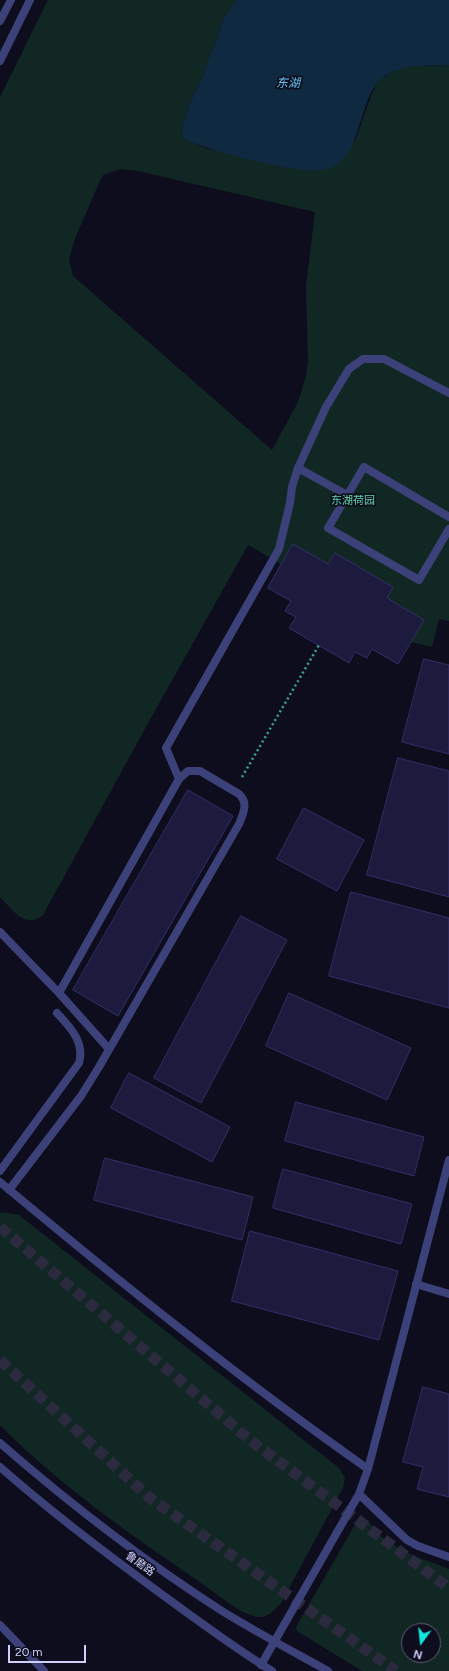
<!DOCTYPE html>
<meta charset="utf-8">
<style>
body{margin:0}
#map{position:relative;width:449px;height:1671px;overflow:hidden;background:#0e0d1e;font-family:Figtree,sans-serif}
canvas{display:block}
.north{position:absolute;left:401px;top:1623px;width:40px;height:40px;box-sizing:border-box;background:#0e0d1e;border:1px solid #5b5b76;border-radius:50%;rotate:195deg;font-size:11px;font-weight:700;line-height:16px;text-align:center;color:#cecffb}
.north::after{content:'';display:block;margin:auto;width:14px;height:18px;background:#10e5dc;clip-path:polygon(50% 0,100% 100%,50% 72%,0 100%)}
.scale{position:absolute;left:8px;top:1645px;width:78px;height:18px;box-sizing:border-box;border:2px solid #cecffb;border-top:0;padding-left:5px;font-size:12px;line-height:14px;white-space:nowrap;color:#cecffb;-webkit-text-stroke:3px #0e0d1e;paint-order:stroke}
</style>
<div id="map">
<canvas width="449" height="1671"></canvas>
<div class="north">N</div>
<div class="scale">20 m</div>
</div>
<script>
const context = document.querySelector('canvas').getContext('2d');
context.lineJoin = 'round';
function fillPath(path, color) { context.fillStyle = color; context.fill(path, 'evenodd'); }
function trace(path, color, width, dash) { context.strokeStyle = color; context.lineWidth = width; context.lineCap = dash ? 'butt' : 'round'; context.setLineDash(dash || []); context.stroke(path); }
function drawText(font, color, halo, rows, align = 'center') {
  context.font = font + ' Figtree,"Noto Sans SC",sans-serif'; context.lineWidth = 3.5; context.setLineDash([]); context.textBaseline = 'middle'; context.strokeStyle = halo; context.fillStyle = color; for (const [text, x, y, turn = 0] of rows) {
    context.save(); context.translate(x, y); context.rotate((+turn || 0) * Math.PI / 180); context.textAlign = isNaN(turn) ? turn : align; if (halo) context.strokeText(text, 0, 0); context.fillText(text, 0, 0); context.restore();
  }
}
const green = new Path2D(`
 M 48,0 L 236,0 L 224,18 L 202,78 L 190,103 L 181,130 L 183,138 L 205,148 L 307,170 L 355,141 L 372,93 L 378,81 L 392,72 L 407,66 L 449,65 L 449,621 L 439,619 L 432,647 L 411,642 L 372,649 L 367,658 L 355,652 L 349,663 L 289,628 L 296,617 L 285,611 L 291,601 L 268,588 L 281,564 L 248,545 L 147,725 L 43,915 C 25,930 12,909 0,897 L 0,97 ZM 120,169 L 138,171 L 315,212 L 306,287 L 308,360 L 306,376 L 298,402 L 272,450 L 73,276 L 69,260 L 74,241 L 98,185 L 103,175 Z
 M 2,1212 L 19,1215 L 339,1468 L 345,1478 L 343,1488 L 281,1603 C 274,1610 269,1617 259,1617 C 244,1617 217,1594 204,1585 C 133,1536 61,1487 0,1425 L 0,1213 Z
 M 360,1516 C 370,1519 374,1531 382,1537 C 402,1553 426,1560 449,1569 L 449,1671 L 362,1671 L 297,1631 L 296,1627 ZM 409,1631 L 433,1631 L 433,1655 L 409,1655 Z`);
const water = new Path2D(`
 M 236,0 L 449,0 L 449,65 C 424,66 400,63 380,80 C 365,93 360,133 350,150 C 344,161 334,168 321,170 C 297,174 204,150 183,138 L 181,130 L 190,103 L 202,78 L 224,18 Z`);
const building = new Path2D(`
 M 293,544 L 328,564 L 335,553 L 393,587 L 387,598 L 424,620 L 398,664 L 372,649 L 367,658 L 355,652 L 349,663 L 289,628 L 296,617 L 285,611 L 291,601 L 268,588 Z
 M 424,659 L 449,665 L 449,754 L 402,742 Z
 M 398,758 L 449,771 L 449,897 L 367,875 Z
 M 188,790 L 233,816 L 118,1016 L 73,990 Z
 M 304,808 L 364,840 L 337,891 L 277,859 Z
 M 351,892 L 449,918 L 449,1008 L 329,976 Z
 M 241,916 L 287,940 L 201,1103 L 154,1078 Z
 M 289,993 L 411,1048 L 387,1100 L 266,1046 Z
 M 129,1073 L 230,1127 L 212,1162 L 111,1108 Z
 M 296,1102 L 424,1137 L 414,1176 L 285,1141 Z
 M 105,1158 L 253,1197 L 242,1240 L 94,1200 Z
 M 283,1169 L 412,1204 L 401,1244 L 273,1208 Z
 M 250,1231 L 398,1271 L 379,1340 L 232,1301 Z
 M 423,1387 L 449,1394 L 449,1497 L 417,1489 L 423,1467 L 403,1462 Z`);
const trunkTunnel = new Path2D(`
 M 0,1227 L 250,1440 L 449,1588
 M 0,1360 L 150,1498 L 396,1671`);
const path = new Path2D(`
 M 242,777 L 319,645`);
const service = new Path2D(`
 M 0,21 L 11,0
 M 0,61 L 30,0
 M 298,468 L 347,495
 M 449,517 L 364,467 L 328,528 L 419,580 L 449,529
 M 179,779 L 166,748 L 279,549 L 290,503 L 292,487 L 298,468 L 326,407 L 349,369 L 363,359 L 384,359 L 449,393
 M 0,932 L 59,993 L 109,1049
 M 0,1171 L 79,1063 C 85,1042 70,1027 57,1013
 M 0,1182 C 120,1282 240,1379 368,1469
 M 9,1190 L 81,1096 L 99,1067 L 239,824 C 243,814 249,803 239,794 L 200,771 L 188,771 L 179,779 L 59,993
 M 416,1284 L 449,1294
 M 359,1494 L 407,1540 L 418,1546 L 449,1557
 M 0,1625 L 44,1671
 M 261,1665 L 359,1494 L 368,1469 L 449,1160`);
const minor = new Path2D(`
 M 0,1443 C 70,1504 144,1561 222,1611 C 256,1632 292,1651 328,1671
 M 0,1467 C 51,1512 105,1553 160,1593 C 197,1620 233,1647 272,1671`);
const parkNames = [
 ["东湖荷园",353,501]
];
const streetNames = [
 ["鲁磨路",140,1564,36]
];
const waterNames = [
 ["东湖",288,83]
];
fillPath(green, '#112723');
fillPath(water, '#0f2940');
fillPath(building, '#1d1b3d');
trace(building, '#322f68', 1);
trace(trunkTunnel, '#2b2a3f', 11, [11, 5.5]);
trace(path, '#36a790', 2.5, [2, 3]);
trace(service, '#3c4279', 8);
trace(minor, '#3c4279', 8);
drawText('11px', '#60d5a7', '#0e0d1e', parkNames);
drawText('11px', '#cecffb', '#0e0d1e', streetNames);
drawText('italic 12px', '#63c5f4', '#0e0d1e', waterNames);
</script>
